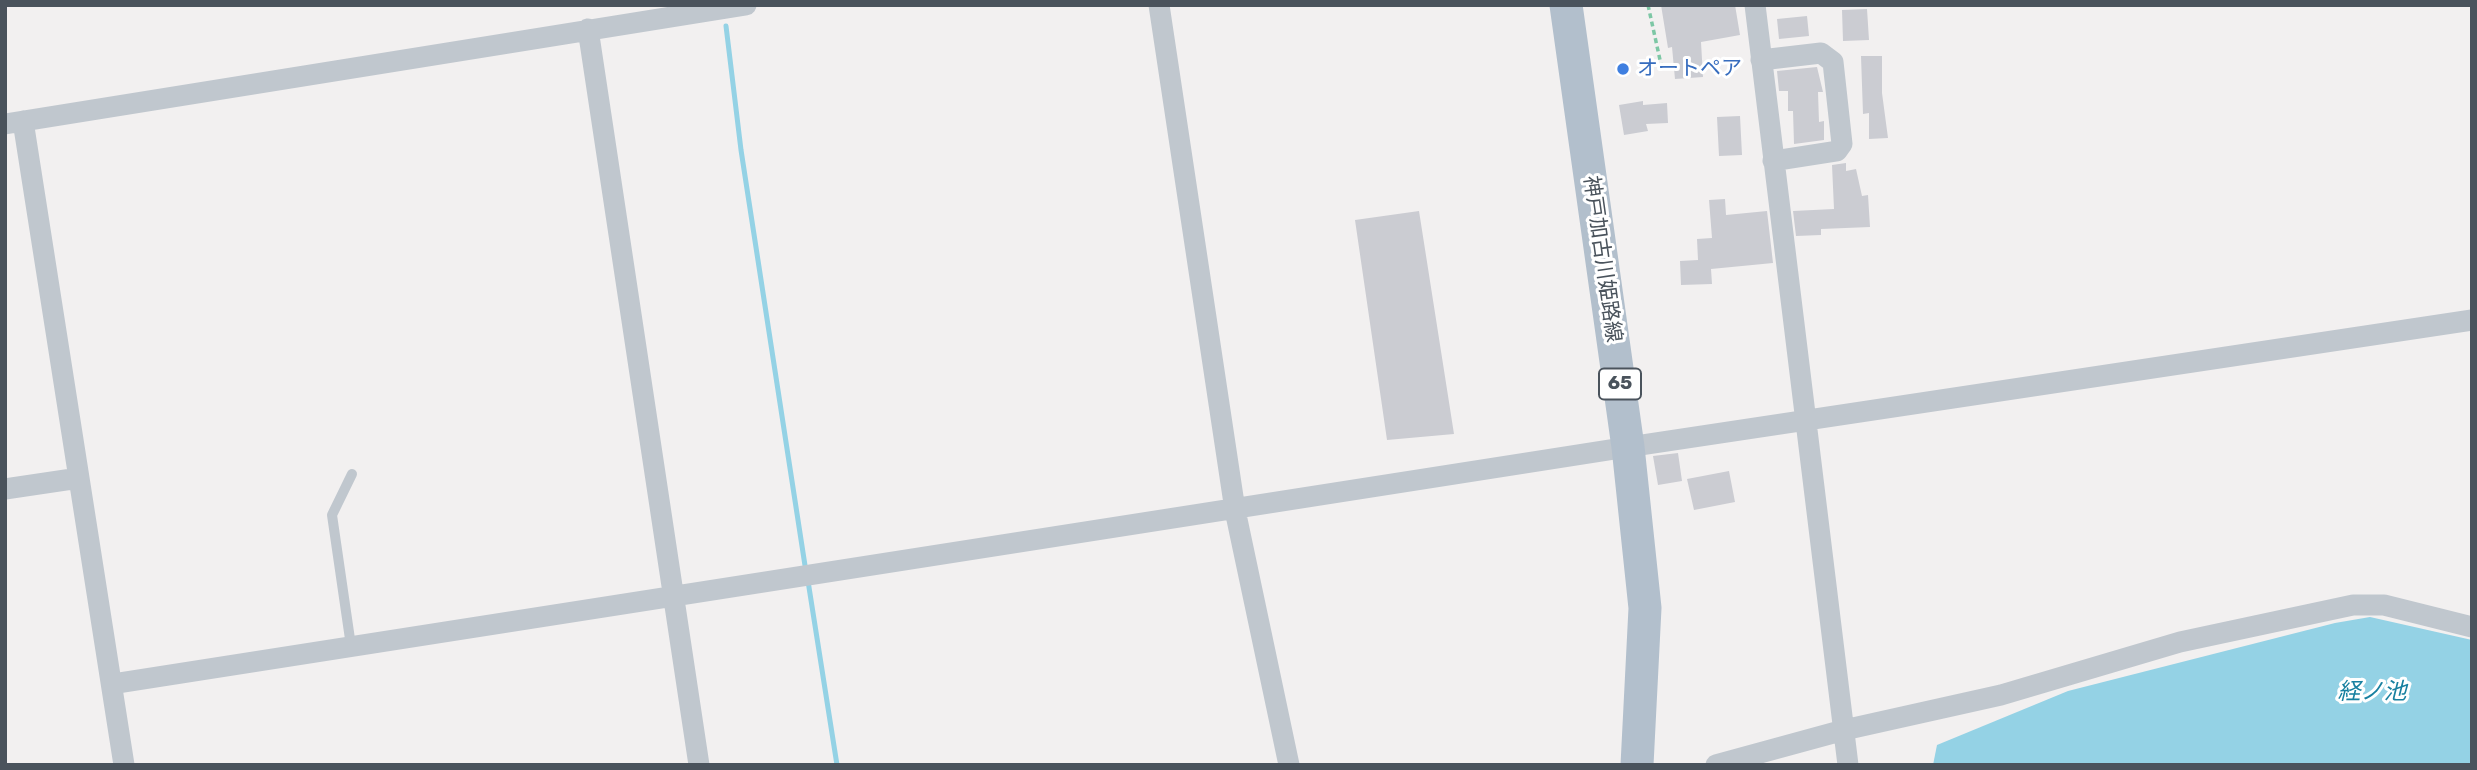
<!DOCTYPE html>
<meta charset="utf-8">
<style>
body{margin:0}
#map{position:relative;width:2477px;height:770px;overflow:hidden;background:#f2f0f0;font-family:Rubik,sans-serif}
canvas{display:block}
.frame{position:absolute;inset:0;border:7px solid #4a535c;pointer-events:none}
</style>
<div id="map">
<canvas width="2477" height="770"></canvas>
<div class="frame"></div>
</div>
<script>
const context = document.querySelector('canvas').getContext('2d');
context.lineJoin = 'round';
function fillPath(path, color) { context.fillStyle = color; context.fill(path, 'evenodd'); }
function trace(path, color, width, dash) { context.strokeStyle = color; context.lineWidth = width; context.lineCap = dash ? 'butt' : 'round'; context.setLineDash(dash || []); context.stroke(path); }
function drawText(font, color, halo, rows, align = 'center') {
  context.font = font + ' Rubik,"Noto Sans JP",sans-serif'; context.lineWidth = 6; context.setLineDash([]); context.textBaseline = 'middle'; context.strokeStyle = halo; context.fillStyle = color; for (const [text, x, y, turn = 0] of rows) {
    context.save(); context.translate(x, y); context.rotate((+turn || 0) * Math.PI / 180); context.textAlign = isNaN(turn) ? turn : align; if (halo) context.strokeText(text, 0, 0); context.fillText(text, 0, 0); context.restore();
  }
}
const water = new Path2D(`
 M 2370,617 L 2472,640 L 2472,765 L 1933,765 L 1937,745 L 2068,691 L 2335,623 Z`);
const stream = new Path2D(`
 M 726,26 L 741,150 L 806,572
 M 808,581 L 837,765`);
const building = new Path2D(`
 M 1661,5 L 1735,5 L 1740,35 L 1701,42 L 1703,77 L 1675,79 L 1672,47 L 1668,48 Z
 M 1867,9 L 1869,40 L 1843,41 L 1842,10 Z
 M 1807,16 L 1809,36 L 1779,39 L 1777,19 Z
 M 1861,56 L 1882,56 L 1882,93 L 1888,138 L 1869,139 L 1869,113 L 1863,114 Z
 M 1817,67 L 1823,92 L 1818,92 L 1819,122 L 1824,121 L 1824,140 L 1794,144 L 1793,111 L 1788,111 L 1788,91 L 1779,91 L 1777,71 Z
 M 1643,101 L 1643,105 L 1667,103 L 1668,123 L 1646,124 L 1648,131 L 1624,135 L 1619,105 Z
 M 1740,116 L 1742,155 L 1719,156 L 1717,117 Z
 M 1846,163 L 1846,171 L 1856,169 L 1862,196 L 1868,195 L 1870,227 L 1821,229 L 1821,235 L 1796,236 L 1793,211 L 1834,209 L 1832,165 Z
 M 1725,199 L 1726,215 L 1767,211 L 1773,263 L 1711,269 L 1712,284 L 1681,285 L 1680,261 L 1698,260 L 1697,239 L 1712,238 L 1709,200 Z
 M 1419,211 L 1454,434 L 1387,440 L 1355,220 Z
 M 1678,453 L 1682,481 L 1658,485 L 1653,456 Z
 M 1729,471 L 1735,502 L 1694,510 L 1687,479 Z`);
const path = new Path2D(`
 M 1648,5 L 1662,69`);
const service = new Path2D(`
 M 351,646 L 332,515 L 352,474`);
const minor = new Path2D(`
 M 1159,5 L 1235,510 L 1289,765
 M 1755,5 L 1848,765
 M 588,29 L 699,765
 M 1761,60 L 1821,53 L 1833,62 L 1842,144 L 1837,151 L 1773,161
 M 23,121 L 124,765
 M 5,124 L 746,5
 M 5,489 L 79,478
 M 112,684 L 1628,447 L 2472,320
 M 1716,765 L 1844,730 L 2001,695 L 2180,642 L 2353,605 L 2384,605 L 2472,627`);
const primary = new Path2D(`
 M 1566,5 L 1628,447 L 1645,608 L 1637,765`);
const markers = [
 [1623,69,7,"#3f7fe0"]
];
const shields = [
 [1620,384,42]
];
const shieldNames = [
 ["65",1620,384]
];
const shopNames = [
 ["オートペア",1637,69]
];
const streetNames = [
 ["神戸加古川姫路線",1602,259,82]
];
const waterNames = [
 ["経ノ池",2372,692]
];
fillPath(water, '#94d2e5');
trace(stream, '#94d2e5', 5);
fillPath(building, '#cbccd2');
trace(path, '#7dc7a5', 3.5, [5, 3.5]);
trace(service, '#c0c7ce', 10);
trace(minor, '#c0c7ce', 21);
trace(primary, '#b2bfcc', 33);
for (const [x, y, r, color] of markers) { const dot = new Path2D(); dot.arc(x, y, r, 0, 2 * Math.PI); context.fillStyle = color; context.fill(dot); trace(dot, '#fff', 2.5); }
for (const [x, y, w] of shields) { const box = new Path2D(); box.roundRect(x - w / 2, y - 15.5, w, 31, 5); context.fillStyle = '#fff'; context.fill(box); trace(box, '#4a535c', 2); }
drawText('bold 19px', '#4a535c', null, shieldNames);
drawText('21px', '#366cbe', '#fff', shopNames, 'left');
drawText('21px', '#4a535c', '#fff', streetNames);
drawText('italic 23px', '#1880a0', '#fff', waterNames);
</script>
